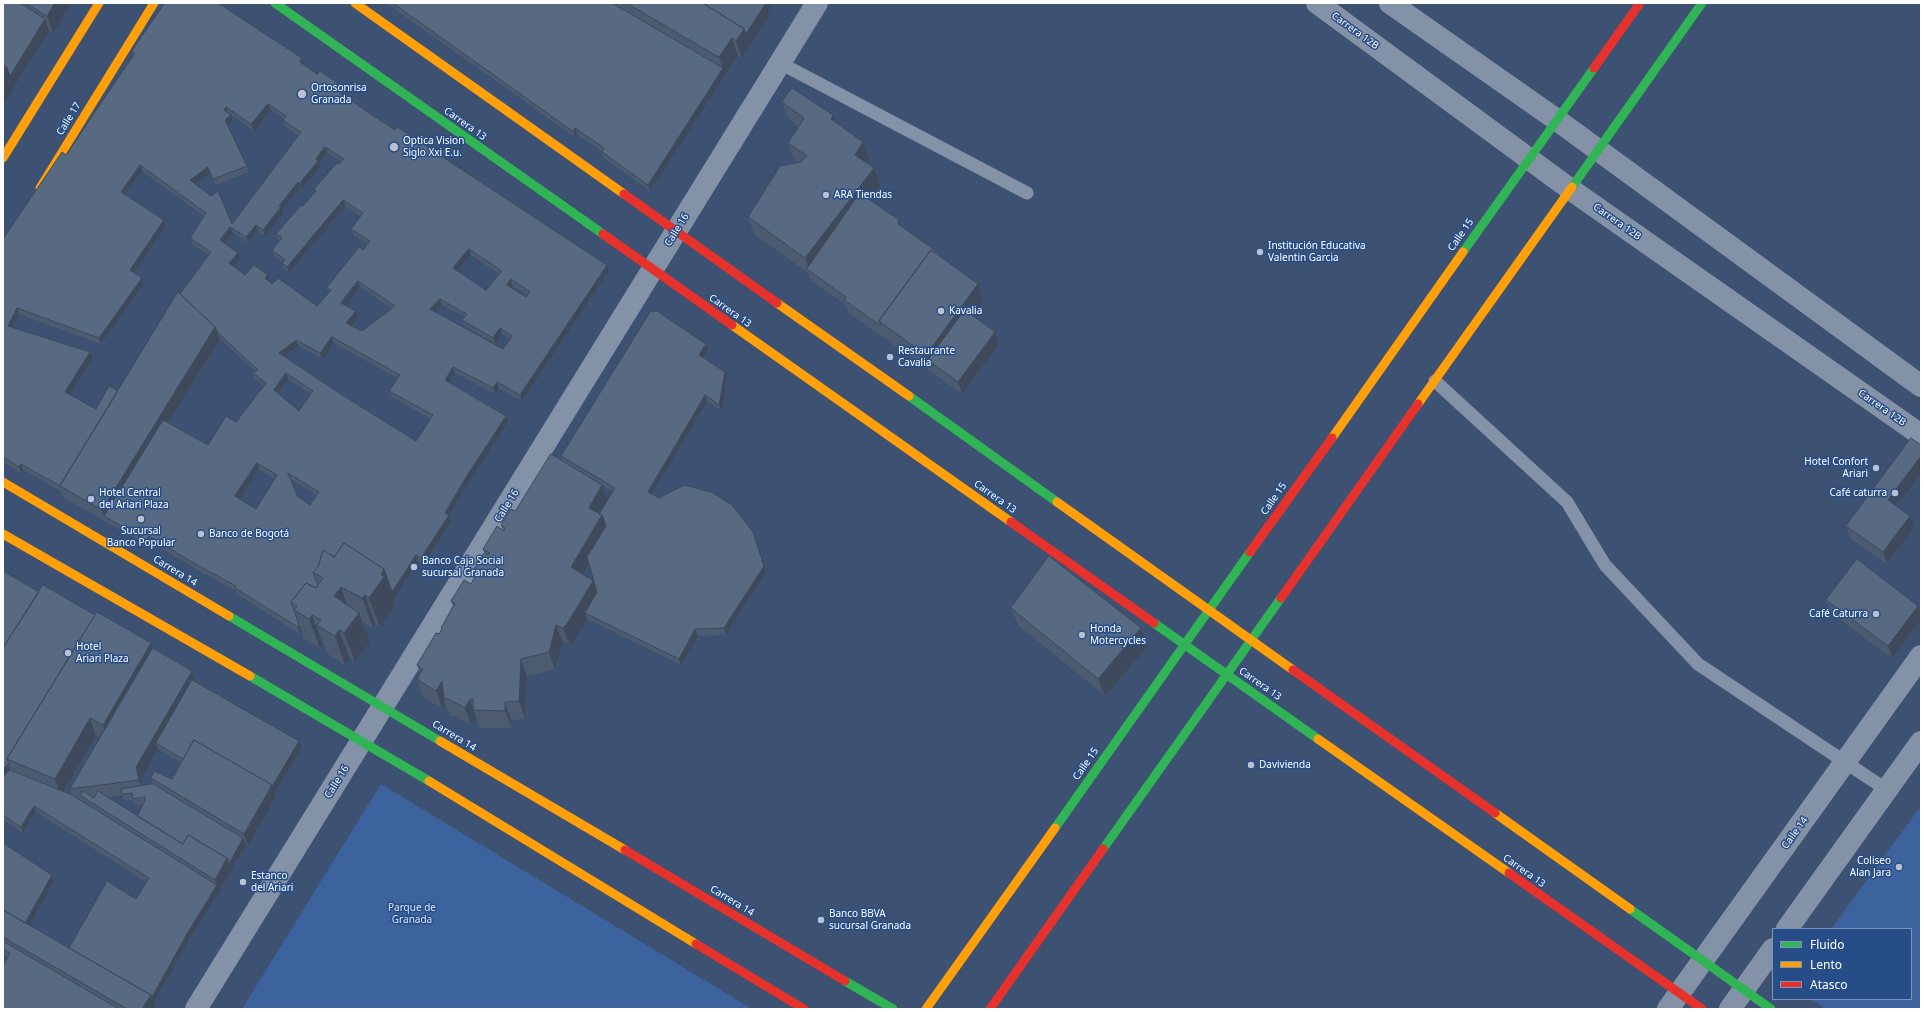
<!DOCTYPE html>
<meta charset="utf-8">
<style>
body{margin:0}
#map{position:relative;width:1924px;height:1012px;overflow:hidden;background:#3d5272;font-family:"Noto Sans",sans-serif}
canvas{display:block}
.frame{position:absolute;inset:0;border:4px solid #fff;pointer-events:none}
.legend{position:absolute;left:1772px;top:928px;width:140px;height:72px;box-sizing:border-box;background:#274d88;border:1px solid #7d94b8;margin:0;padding:5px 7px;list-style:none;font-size:12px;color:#fff}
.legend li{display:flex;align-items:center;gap:8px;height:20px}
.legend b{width:20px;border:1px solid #7d94b8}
</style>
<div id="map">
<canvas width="1924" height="1012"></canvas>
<div class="frame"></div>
<ul class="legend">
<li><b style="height:5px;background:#30b455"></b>Fluido</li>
<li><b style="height:5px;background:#ff9f0a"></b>Lento</li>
<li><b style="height:5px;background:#e5322d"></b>Atasco</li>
</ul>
</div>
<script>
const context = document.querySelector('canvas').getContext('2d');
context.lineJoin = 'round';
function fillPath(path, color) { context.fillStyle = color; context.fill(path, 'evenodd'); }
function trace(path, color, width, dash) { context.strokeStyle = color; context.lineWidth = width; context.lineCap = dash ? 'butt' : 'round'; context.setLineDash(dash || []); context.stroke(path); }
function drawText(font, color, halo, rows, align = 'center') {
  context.font = font + ' "Noto Sans",sans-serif'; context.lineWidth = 3; context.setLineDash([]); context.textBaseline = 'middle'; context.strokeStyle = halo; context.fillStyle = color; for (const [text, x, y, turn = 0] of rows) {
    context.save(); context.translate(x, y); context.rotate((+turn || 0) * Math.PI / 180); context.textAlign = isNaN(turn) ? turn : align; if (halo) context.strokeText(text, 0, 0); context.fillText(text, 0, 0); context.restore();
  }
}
const green = new Path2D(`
 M 381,784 L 752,1009 L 242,1009 Z
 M 1921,806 L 1921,1009 L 1826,1009 L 1811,999 L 1911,999 L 1911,929 L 1831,929 Z`);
const lane = new Path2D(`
 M 780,63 L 1027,193
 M 1435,381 L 1567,502 L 1605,565 L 1698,664 L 1887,790`);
const street = new Path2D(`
 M 1317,3 L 1570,189 L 1921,435
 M 1390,3 L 1557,120 L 1921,386
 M 1787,929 L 1921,742
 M 196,1009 L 817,3
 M 1668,1009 L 1921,656
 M 1730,1009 L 1773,949`);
const fast = new Path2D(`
 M 275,3 L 603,234
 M 1572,187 L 1702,3
 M 1463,252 L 1594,68
 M 909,396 L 1057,502
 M 229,616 L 440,741
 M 1154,623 L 1318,739
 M 250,676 L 429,781
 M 1055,828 L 1250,552
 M 1103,849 L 1281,598
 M 1630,909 L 1771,1009
 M 845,981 L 893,1009`);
const slow = new Path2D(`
 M 355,3 L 624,194
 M 3,158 L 99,3
 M 40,188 L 154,3
 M 777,303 L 909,396
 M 732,325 L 1011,522
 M 1418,404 L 1572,187
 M 1332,438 L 1463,252
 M 3,482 L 229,616
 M 1057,502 L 1293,670
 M 3,534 L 250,676
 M 1318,739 L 1509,873
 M 440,741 L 625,850
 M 429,781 L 696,944
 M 1495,813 L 1630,909
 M 926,1009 L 1055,828`);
const jam = new Path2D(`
 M 1594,68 L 1640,3
 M 624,194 L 777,303
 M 603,234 L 732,325
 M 1011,522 L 1154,623
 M 1250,552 L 1332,438
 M 1281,598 L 1418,404
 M 1293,670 L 1495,813
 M 625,850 L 845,981
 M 1509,873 L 1702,1009
 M 696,944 L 804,1009
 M 990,1009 L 1103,849`);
const wall = new Path2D(`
 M 3,3 L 71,3 L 71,4 L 53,34 L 49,31 L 3,105 Z
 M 386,3 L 772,3 L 768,9 L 770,15 L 742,58 L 738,56 L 650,191 L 604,158 L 602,152 L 602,151 L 577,134 L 575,137 Z
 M 132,51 L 302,58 L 304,64 L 317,74 L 338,83 L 340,89 L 338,92 L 609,271 L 522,401 L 499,389 L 495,394 L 455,373 L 449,382 L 506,416 L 508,422 L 470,480 L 449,516 L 452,521 L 423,564 L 418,562 L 393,600 L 395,606 L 380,627 L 375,624 L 373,627 L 362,622 L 370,642 L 355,662 L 350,659 L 345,665 L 328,654 L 324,644 L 323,644 L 320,648 L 304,639 L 302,631 L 300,634 L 237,594 L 236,591 L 194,568 L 151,542 L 148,546 L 64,498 L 62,492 L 23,470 L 21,473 L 3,462 L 3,239 L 66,155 L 134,55 ZM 271,110 L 284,119 L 283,120 L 285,126 L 298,135 L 232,224 L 196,184 L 210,173 L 215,185 L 249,172 L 247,166 L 228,126 L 233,121 L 231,115 L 254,131 ZM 327,153 L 341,162 L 314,189 L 315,192 L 303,206 L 276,234 L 278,240 L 280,241 L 272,250 L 274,256 L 283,263 L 282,263 L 284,269 L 289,273 L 346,206 L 361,217 L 351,229 L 354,235 L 368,244 L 363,250 L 327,287 L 329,292 L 317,306 L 272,284 L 269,282 L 270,281 L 268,275 L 245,275 L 234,266 L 240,259 L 225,243 L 233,233 L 248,243 L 258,231 L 265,236 L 283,214 L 282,211 L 300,188 L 302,190 L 320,167 L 319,164 ZM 142,171 L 204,216 L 190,238 L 192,244 L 208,255 L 180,294 L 118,391 L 96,409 L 70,394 L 93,358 L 12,327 L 19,314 L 101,344 L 144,284 L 142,278 L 134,273 L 166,226 L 164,220 L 126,195 ZM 471,255 L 499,274 L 486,290 L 458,271 ZM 513,286 L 528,295 L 526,297 L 512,288 ZM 360,287 L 392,309 L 362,331 L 351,326 L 358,317 L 346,306 ZM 442,305 L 465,317 L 462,320 L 465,326 L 496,344 L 502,334 L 510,339 L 503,349 L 435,312 ZM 219,338 L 255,371 L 253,373 L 255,379 L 264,386 L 236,422 L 208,445 L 167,423 L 220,339 ZM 334,343 L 397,378 L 389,391 L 392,397 L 431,419 L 416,441 L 339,393 L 284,357 L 298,346 L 323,359 ZM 288,379 L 311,394 L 299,411 L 278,393 ZM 259,469 L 275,479 L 256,509 L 239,499 ZM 291,479 L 316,495 L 310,505 L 298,497 Z
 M 782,102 L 835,122 L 863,142 L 869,159 L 867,163 L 880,186 L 869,200 L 899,220 L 902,227 L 936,251 L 937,254 L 978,284 L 984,301 L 973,316 L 999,344 L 962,394 L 848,312 L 846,305 L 811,281 L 808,273 L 754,234 L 748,217 L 798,163 L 794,160 L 788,143 L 799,127 L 789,119 Z
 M 708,350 L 703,358 L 725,372 L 727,378 L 722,411 L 707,401 L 652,495 L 766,572 L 726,635 L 698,636 L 681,665 L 587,619 L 574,642 L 570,645 L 563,642 L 555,669 L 527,676 L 525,719 L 511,720 L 512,728 L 480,728 L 476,717 L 471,725 L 455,716 L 450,716 L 445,703 L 442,708 L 423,697 L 417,679 L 420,674 L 417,665 L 442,630 L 441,628 L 453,606 L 451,601 L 471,584 L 476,575 L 474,569 L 485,554 L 483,549 L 503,530 L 501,525 L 515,511 L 563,462 L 561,456 ZM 602,485 L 613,492 L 608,500 ZM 589,564 L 597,592 L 593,581 L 583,574 Z
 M 1921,445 L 1921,474 L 1897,506 L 1914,528 L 1887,564 L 1850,538 L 1846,526 Z
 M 3,571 L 39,592 L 95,615 L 151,643 L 153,648 L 192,671 L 197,682 L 302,747 L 275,793 L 276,797 L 248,846 L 246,844 L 219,892 L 190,938 L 154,1003 L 155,1007 L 154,1009 L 3,1009 L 8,957 L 3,954 L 3,843 L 52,875 L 54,881 L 29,925 L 69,948 L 136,899 L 146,882 L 36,812 L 23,833 L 3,820 ZM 96,736 L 101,738 L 70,789 L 72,795 L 64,792 ZM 158,749 L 181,763 L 172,779 L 151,778 L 153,784 L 142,786 L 141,779 ZM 122,795 L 124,800 L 133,800 L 135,805 L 144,804 L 137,816 L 108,797 Z
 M 1826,600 L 1921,613 L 1921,620 L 1892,658 L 1830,612 Z
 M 1011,608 L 1141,628 L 1148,646 L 1105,696 L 1018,625 Z`);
const shadedWall = new Path2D(`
 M 55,3 L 71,3 L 71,4 L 53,34 L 47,16 Z
 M 766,3 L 772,3 L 768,9 L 770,15 L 742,58 L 736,41 L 744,29 Z
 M 45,19 L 49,31 L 3,105 L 3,70 L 6,66 Z
 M 732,38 L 738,56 L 650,191 L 648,185 L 723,68 L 719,57 Z
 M 302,58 L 304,64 L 302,68 L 300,62 Z
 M 338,83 L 340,89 L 336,95 L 334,89 Z
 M 268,104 L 271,110 L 254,131 L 251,124 Z
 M 226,107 L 228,113 L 224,110 Z
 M 231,115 L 233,121 L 227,127 L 225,120 Z
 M 833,115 L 839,132 L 831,119 Z
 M 575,128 L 577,134 L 575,137 L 573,131 Z
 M 863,142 L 869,159 L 861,172 L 855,155 Z
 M 325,147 L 327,153 L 319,164 L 320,167 L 302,190 L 299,184 L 316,159 Z
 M 140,165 L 142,171 L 123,198 L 121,192 Z
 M 208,167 L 210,173 L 193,186 L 190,180 Z
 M 874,168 L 880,186 L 813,274 L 810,272 L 805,258 Z
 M 298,182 L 300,188 L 282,211 L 283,214 L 265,236 L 263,230 L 279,206 Z
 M 343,200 L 346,206 L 289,273 L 287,267 Z
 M 164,220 L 166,226 L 132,276 L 130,270 Z
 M 899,220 L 903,232 L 898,224 Z
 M 256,225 L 258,231 L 248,243 L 246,237 Z
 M 230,227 L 233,233 L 223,246 L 220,240 Z
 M 469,249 L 471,255 L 455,274 L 453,268 Z
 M 238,253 L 240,259 L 231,269 L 229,263 Z
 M 607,265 L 609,271 L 522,401 L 520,395 Z
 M 268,275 L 270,281 L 267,284 L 265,278 Z
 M 142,278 L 144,284 L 101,344 L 99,338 Z
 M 511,279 L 513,286 L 510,291 L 507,285 Z
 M 358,281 L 360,287 L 344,309 L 341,303 Z
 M 978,284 L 984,301 L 937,366 L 928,360 L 926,355 Z
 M 440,299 L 442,305 L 432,315 L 430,309 Z
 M 17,308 L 19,314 L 10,332 L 8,326 Z
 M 356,311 L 358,317 L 348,330 L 346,323 Z
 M 215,327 L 220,339 L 108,518 L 104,516 L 102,510 Z
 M 500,328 L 502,334 L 496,344 L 493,338 Z
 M 995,332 L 999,344 L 962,394 L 958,382 Z
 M 332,337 L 334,343 L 323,359 L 320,353 Z
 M 296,340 L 298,346 L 281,359 L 279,353 Z
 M 706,344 L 708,350 L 701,361 L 699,355 Z
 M 90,352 L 93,358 L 68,398 L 65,392 Z
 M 453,367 L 455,373 L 447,386 L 445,380 Z
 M 725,372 L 727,378 L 722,411 L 719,405 Z
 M 286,373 L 288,379 L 276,396 L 274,390 Z
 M 497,382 L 499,389 L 495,394 L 493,388 Z
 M 705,395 L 707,401 L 650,498 L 648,492 Z
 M 506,416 L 508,422 L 470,480 L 449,516 L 452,521 L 423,564 L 421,558 L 445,513 L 468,474 Z
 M 1921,456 L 1921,474 L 1892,512 L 1888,500 Z
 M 257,463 L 259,469 L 237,503 L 235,496 Z
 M 21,464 L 23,470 L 21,473 L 19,467 Z
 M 602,485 L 609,502 L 597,522 L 589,508 Z
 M 602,515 L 608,532 L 577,584 L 571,567 Z
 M 1910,516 L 1914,528 L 1887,564 L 1883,552 Z
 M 753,532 L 766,572 L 726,635 L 724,628 Z
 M 149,536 L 151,542 L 148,546 L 146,540 Z
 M 416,555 L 418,562 L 393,600 L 395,606 L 380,627 L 369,598 L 381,574 L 384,569 Z
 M 593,581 L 600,598 L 585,613 L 587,619 L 574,642 L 570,645 L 563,628 Z
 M 341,587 L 351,616 L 334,596 Z
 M 365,595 L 375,624 L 373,627 L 362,598 Z
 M 1918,606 L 1921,613 L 1921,620 L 1892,658 L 1888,646 Z
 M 359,613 L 370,642 L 355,662 L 344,633 Z
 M 312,615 L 323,644 L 320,648 L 309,619 Z
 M 299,625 L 302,631 L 300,634 L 298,627 Z
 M 556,625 L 563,642 L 555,669 L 549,652 Z
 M 1141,628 L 1148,646 L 1105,696 L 1098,679 Z
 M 695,629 L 698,636 L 681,665 L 679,659 Z
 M 339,630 L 350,659 L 345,665 L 335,636 Z
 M 151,643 L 157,660 L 109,743 L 103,725 Z
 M 521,659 L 527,676 L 525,719 L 519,701 Z
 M 192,671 L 197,683 L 156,743 L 158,749 L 141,779 L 143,792 L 139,780 L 136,767 Z
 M 442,681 L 444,699 L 445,703 L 442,708 L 436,691 Z
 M 470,699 L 476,717 L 471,725 L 465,708 Z
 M 505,702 L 511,720 L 512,728 L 505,711 Z
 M 90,718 L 96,736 L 61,796 L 55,779 Z
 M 299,741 L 302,747 L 275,793 L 276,797 L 248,846 L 244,834 L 272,785 Z
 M 8,764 L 12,776 L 3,786 L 3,769 Z
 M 34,806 L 36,812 L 23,833 L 21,827 Z
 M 243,838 L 246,844 L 219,892 L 190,938 L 154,1003 L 155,1007 L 154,1009 L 142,1009 L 188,932 L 217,885 L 215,880 L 227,858 Z
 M 52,875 L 54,881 L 25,933 L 23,926 Z`);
const building = new Path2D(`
 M 3,3 L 20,3 L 45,19 L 10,76 L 6,66 L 3,64 Z
 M 26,3 L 55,3 L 47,16 Z
 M 165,3 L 218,3 L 302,58 L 300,62 L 317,74 L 320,71 L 338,83 L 334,89 L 372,115 L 395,130 L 397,127 L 607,265 L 520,395 L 497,382 L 493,388 L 453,367 L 445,380 L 506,416 L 468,474 L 445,513 L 449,515 L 421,558 L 416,555 L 392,592 L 384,569 L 344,543 L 334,557 L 323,550 L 318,567 L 313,572 L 318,585 L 316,588 L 306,583 L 291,602 L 299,625 L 298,627 L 235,588 L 236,586 L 192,562 L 149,536 L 146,540 L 104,516 L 163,420 L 208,445 L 226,416 L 236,422 L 266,383 L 253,373 L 258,370 L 217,332 L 215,327 L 180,294 L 211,252 L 190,238 L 206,213 L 140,165 L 121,192 L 164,220 L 130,270 L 142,278 L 99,338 L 17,308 L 8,326 L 90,352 L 65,392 L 96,409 L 109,386 L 118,391 L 60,486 L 21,464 L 19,467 L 3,457 L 3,239 L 62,152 L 66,155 L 135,53 L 132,51 ZM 268,104 L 286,116 L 283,120 L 301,132 L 232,224 L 218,191 L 211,196 L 190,180 L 208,167 L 213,179 L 247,166 L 225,120 L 231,115 L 224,110 L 226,107 L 251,124 ZM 325,147 L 344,159 L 339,164 L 337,163 L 314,189 L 316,191 L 303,206 L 301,205 L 276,234 L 282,238 L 272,250 L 285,260 L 282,263 L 287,267 L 343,200 L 363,213 L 351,229 L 370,241 L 363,250 L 359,247 L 327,287 L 331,290 L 317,306 L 278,278 L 272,284 L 265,278 L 268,275 L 254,265 L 245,275 L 229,263 L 238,253 L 220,240 L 230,227 L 246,237 L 256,225 L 263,230 L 281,207 L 279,206 L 298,182 L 299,184 L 318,161 L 316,159 ZM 469,249 L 502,271 L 486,290 L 453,268 ZM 511,279 L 530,292 L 526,297 L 507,285 ZM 358,281 L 395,306 L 362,331 L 346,323 L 356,311 L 341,303 ZM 440,299 L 467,314 L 462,320 L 493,338 L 500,328 L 512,336 L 503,349 L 430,309 ZM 332,337 L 400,375 L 389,391 L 433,415 L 416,441 L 339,393 L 279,353 L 296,340 L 320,353 ZM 286,373 L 313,391 L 299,411 L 274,390 ZM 257,463 L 277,475 L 256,509 L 235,496 ZM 288,473 L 319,492 L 310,505 L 298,497 Z
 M 393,3 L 612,3 L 723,68 L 648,185 L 602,152 L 604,148 L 575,128 L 573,131 Z
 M 627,3 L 703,3 L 744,29 L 736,41 L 732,38 L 719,57 Z
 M 703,3 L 766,3 L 746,34 L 744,29 Z
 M 3,64 L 6,66 L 3,70 Z
 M 792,88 L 833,115 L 831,119 L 863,142 L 855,155 L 874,168 L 805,258 L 748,217 L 780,166 L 801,162 L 807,156 L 788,143 L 804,118 L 782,102 Z
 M 860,193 L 899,220 L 898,224 L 936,251 L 934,252 L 931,250 L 879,321 L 881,326 L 844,300 L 846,297 L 807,269 Z
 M 931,250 L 978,284 L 926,355 L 879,321 Z
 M 178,292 L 215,327 L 102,510 L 60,486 Z
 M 965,310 L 995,332 L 958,382 L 928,360 Z
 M 657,311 L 706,344 L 699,355 L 725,372 L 719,405 L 705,395 L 648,492 L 659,498 L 684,485 L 711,492 L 732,505 L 753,532 L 764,566 L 724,628 L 695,629 L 679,659 L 585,613 L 597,592 L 587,557 L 606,526 L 602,515 L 599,514 L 615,488 L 561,456 L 650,312 Z
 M 1911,438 L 1921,445 L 1921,456 L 1888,500 L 1910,516 L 1883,552 L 1846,526 Z
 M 551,454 L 602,485 L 589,508 L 602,515 L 571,567 L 593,581 L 567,624 L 563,628 L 556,625 L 549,652 L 521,659 L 519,701 L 505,702 L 505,711 L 473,710 L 473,699 L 470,699 L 465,708 L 449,699 L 444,699 L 442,681 L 436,691 L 417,679 L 423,669 L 417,665 L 436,633 L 439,634 L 442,629 L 441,628 L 455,603 L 451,601 L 464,580 L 471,584 L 478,571 L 474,569 L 484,553 L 488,555 L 490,553 L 483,549 L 497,526 L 504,531 L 505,528 L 501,525 L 511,509 L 515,511 Z
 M 344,543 L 384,569 L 381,574 L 384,577 L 369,598 L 365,595 L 362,598 L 341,587 L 334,596 L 359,613 L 344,633 L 339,630 L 335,636 L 317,625 L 321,620 L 312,615 L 309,619 L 294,610 L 297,606 L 291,602 L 306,583 L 316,588 L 323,578 L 313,572 L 318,567 L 323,550 L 334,557 Z
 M 1049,556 L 1141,628 L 1098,679 L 1011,608 Z
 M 1857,559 L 1918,606 L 1888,646 L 1826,600 Z
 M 3,571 L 39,592 L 3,648 Z
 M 43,585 L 95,615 L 7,759 L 9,765 L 8,764 L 3,769 L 3,648 Z
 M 97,612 L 151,643 L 103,725 L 90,718 L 55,779 L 7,759 Z
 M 153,648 L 192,671 L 136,767 L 139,780 L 70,789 Z
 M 192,680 L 299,741 L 272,787 L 272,785 L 194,740 L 183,759 L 156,743 Z
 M 194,740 L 272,785 L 244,834 L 151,778 L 154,771 L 172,779 Z
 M 10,770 L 72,795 L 217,885 L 188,932 L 152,997 L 151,995 L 69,948 L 107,881 L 136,899 L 149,878 L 34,806 L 21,827 L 3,815 L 3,777 Z
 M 153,784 L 243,838 L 229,864 L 227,858 L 188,835 L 183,844 L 137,816 L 145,801 L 145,797 L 133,799 L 132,793 L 122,794 L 121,789 Z
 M 83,791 L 94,798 L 98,791 L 183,844 L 188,835 L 227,858 L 215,880 L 81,796 Z
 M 3,843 L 52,875 L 25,923 L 3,910 Z
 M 3,910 L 151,995 L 142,1009 L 127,1009 L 3,937 Z
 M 3,941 L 119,1009 L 3,1009 L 3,966 L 10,953 L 3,949 Z`);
const markers = [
 [302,94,5,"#bbc2ce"],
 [394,147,5,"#bbc2ce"],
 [826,195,4,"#bbc2ce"],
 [1260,252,4,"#bbc2ce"],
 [941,311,4,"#bbc2ce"],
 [890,357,4,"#bbc2ce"],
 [1876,468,4,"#bbc2ce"],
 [1895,493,4,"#bbc2ce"],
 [91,499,4,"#bbc2ce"],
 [141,519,4,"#bbc2ce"],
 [201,534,4,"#bbc2ce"],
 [414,567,4,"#bbc2ce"],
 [1876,614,4,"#bbc2ce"],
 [1082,635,4,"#bbc2ce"],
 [68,653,4,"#bbc2ce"],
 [1251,765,4,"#bbc2ce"],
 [1899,867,4,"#bbc2ce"],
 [243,882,4,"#bbc2ce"],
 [821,920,4,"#bbc2ce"]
];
const streetNames = [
 ["Carrera 12B",1355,31,36],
 ["Calle 17",69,119,-58],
 ["Carrera 13",465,124,35],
 ["Carrera 12B",1617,222,35],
 ["Calle 16",677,230,-58],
 ["Calle 15",1461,235,-55],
 ["Carrera 13",730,311,35],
 ["Carrera 12B",1882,408,35],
 ["Carrera 13",995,497,35],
 ["Calle 15",1274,499,-55],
 ["Calle 16",507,506,-58],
 ["Carrera 14",175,571,31],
 ["Carrera 13",1260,684,35],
 ["Carrera 14",454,736,31],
 ["Calle 15",1086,764,-55],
 ["Calle 16",337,782,-58],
 ["Calle 14",1795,833,-54],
 ["Carrera 13",1524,871,35],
 ["Carrera 14",732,901,31]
];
const poiNames = [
 ["Ortosonrisa",311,88],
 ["Granada",311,100],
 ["Optica Vision",403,141],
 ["Siglo Xxi E.u.",403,153],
 ["ARA Tiendas",834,195],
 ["Institución Educativa",1268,246],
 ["Valentin Garcia",1268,258],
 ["Kavalia",949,311],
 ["Restaurante",898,351],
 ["Cavalia",898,363],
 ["Hotel Confort",1868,462,"right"],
 ["Ariari",1868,474,"right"],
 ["Hotel Central",99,493],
 ["del Ariari Plaza",99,505],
 ["Café caturra",1887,493,"right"],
 ["Sucursal",141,531,"center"],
 ["Banco Popular",141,543,"center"],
 ["Banco de Bogotá",209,534],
 ["Banco Caja Social",422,561],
 ["sucursal Granada",422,573],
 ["Café Caturra",1868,614,"right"],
 ["Honda",1090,629],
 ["Motercycles",1090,641],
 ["Hotel",76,647],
 ["Ariari Plaza",76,659],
 ["Davivienda",1259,765],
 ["Coliseo",1891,861,"right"],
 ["Alan Jara",1891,873,"right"],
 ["Estanco",251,876],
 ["del Ariari",251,888],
 ["Banco BBVA",829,914],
 ["sucursal Granada",829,926]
];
const parkNames = [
 ["Parque de",412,908],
 ["Granada",412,920]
];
fillPath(green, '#3c639d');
trace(lane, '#8492a7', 13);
trace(street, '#8492a7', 22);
trace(fast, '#30b455', 9);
trace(slow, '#ff9f0a', 9);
trace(jam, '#e5322d', 9);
fillPath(wall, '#4c5b70');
fillPath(shadedWall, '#3e4a5b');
fillPath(building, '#586a82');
trace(building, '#3e4a5b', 1);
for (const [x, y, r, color] of markers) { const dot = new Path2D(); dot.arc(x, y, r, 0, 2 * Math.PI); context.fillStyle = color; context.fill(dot); trace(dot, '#274d88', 1.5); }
drawText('10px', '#fff', '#274d88', streetNames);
drawText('10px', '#fff', '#274d88', poiNames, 'left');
drawText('10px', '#d7e4f7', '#274d88', parkNames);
</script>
